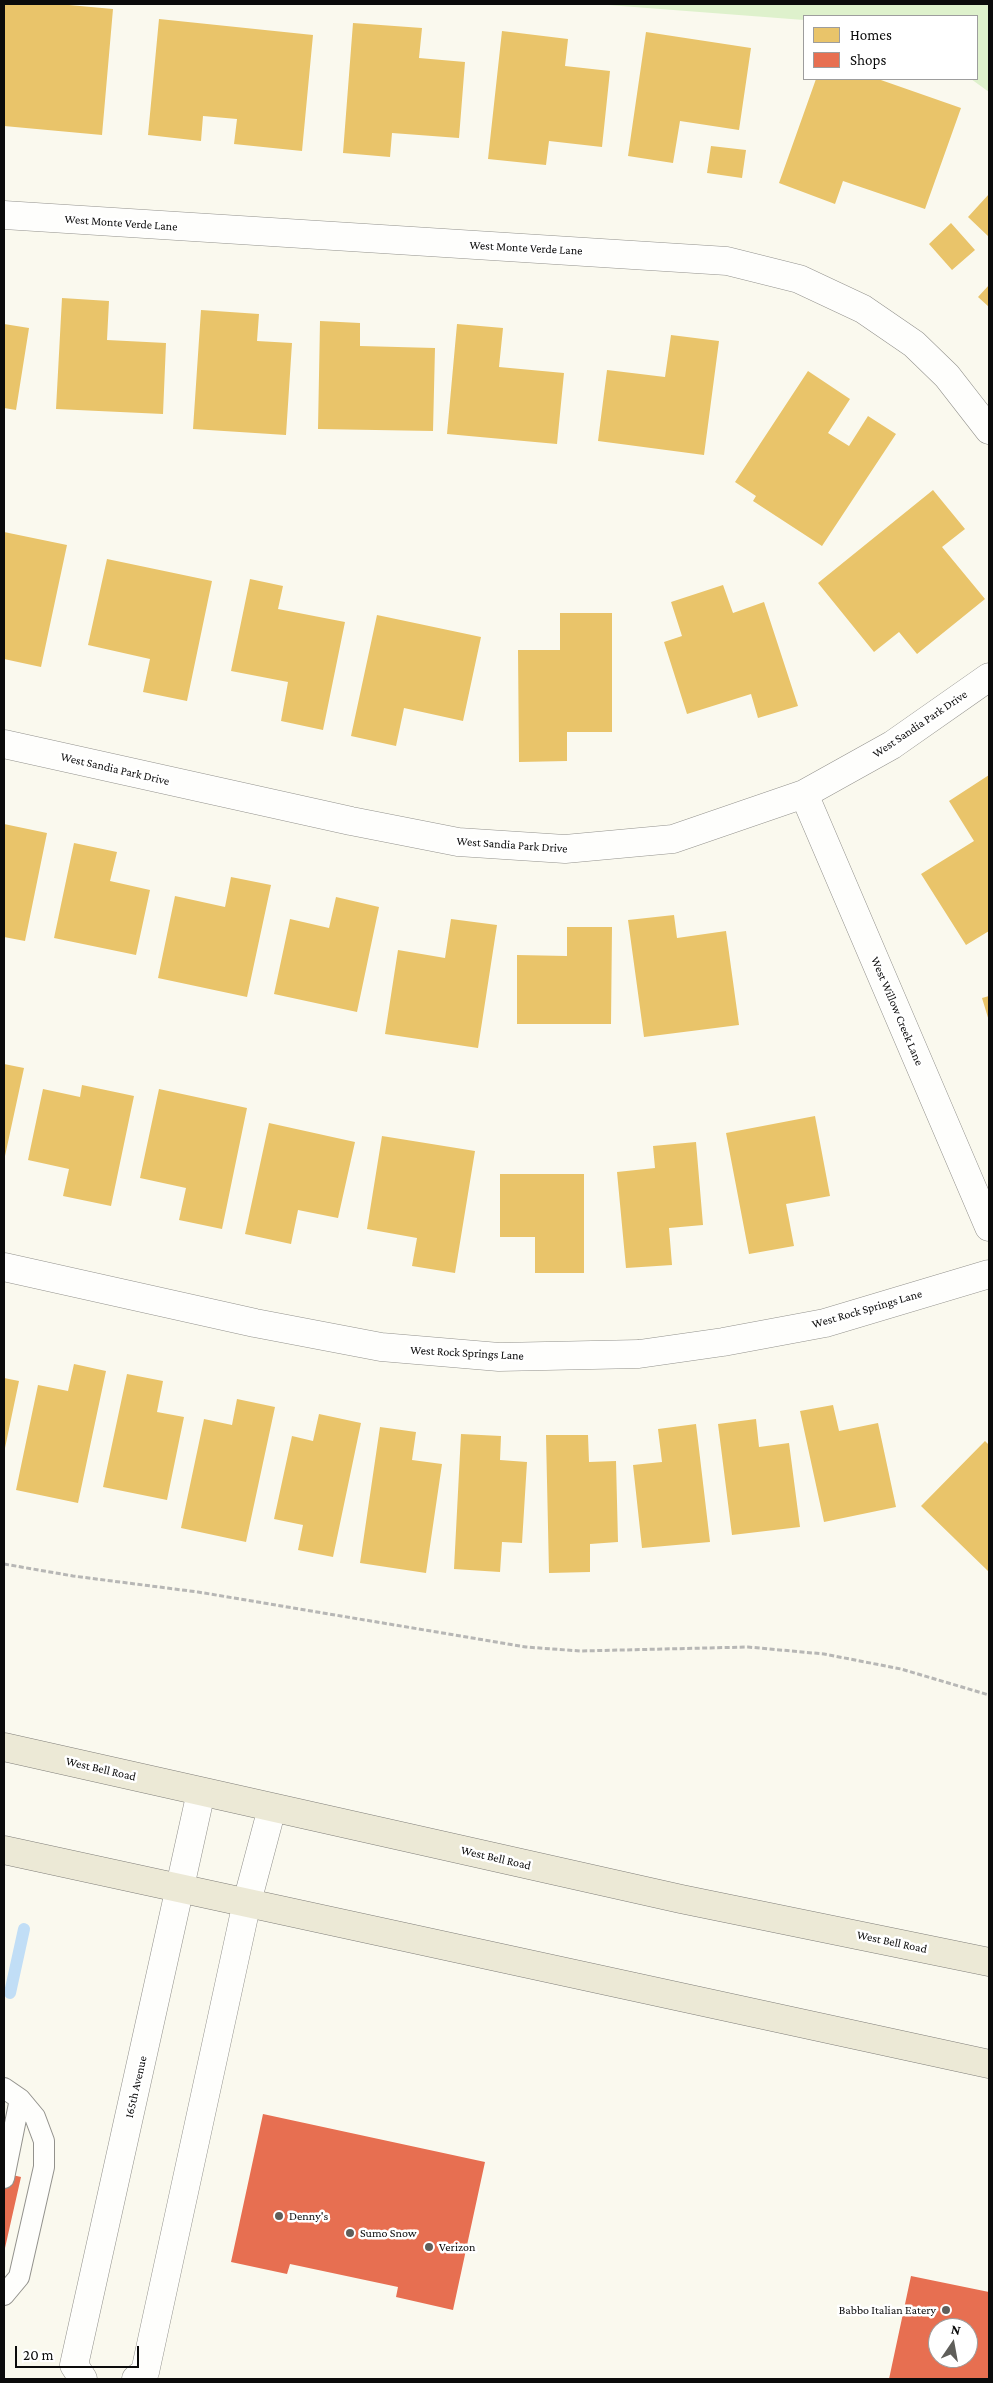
<!DOCTYPE html>
<style>
body{margin:0}
#map{position:relative;width:993px;height:2383px;overflow:hidden;background:#faf9ee;font-family:"Crimson Pro",serif}
canvas{display:block}
.frame{position:absolute;inset:0;border:5px solid #0b0b0b;pointer-events:none}
.legend{position:absolute;left:803px;top:15px;width:175px;height:65px;box-sizing:border-box;background:#fff;border:1px solid #9d9d9d;margin:0;padding:6px 9px;list-style:none;font-size:15px;color:#0b0b0b}
.legend li{display:flex;align-items:center;gap:10px;height:25px}
.legend b{width:25px;border:1px solid #9d9d9d}
.north{position:absolute;left:928px;top:2318px;width:50px;height:50px;box-sizing:border-box;background:#fff;border:1px solid #9d9d9d;border-radius:50%;rotate:12deg;font-size:14px;font-weight:700;line-height:20px;text-align:center;color:#0b0b0b}
.north::after{content:'';display:block;margin:auto;width:18px;height:22px;background:#5f5e5a;clip-path:polygon(50% 0,100% 100%,50% 72%,0 100%)}
.scale{position:absolute;left:15px;top:2346px;width:124px;height:22px;box-sizing:border-box;border:2px solid #0b0b0b;border-top:0;padding-left:6px;font-size:15px;line-height:18px;white-space:nowrap;color:#0b0b0b;-webkit-text-stroke:4px #fff;paint-order:stroke}
</style>
<div id="map">
<canvas width="993" height="2383"></canvas>
<div class="frame"></div>
<ul class="legend">
<li><b style="height:14px;background:#e9c46a"></b>Homes</li>
<li><b style="height:14px;background:#e76f51"></b>Shops</li>
</ul>
<div class="north">N</div>
<div class="scale">20 m</div>
</div>
<script>
const context = document.querySelector('canvas').getContext('2d');
context.lineJoin = 'round';
function fillPath(path, color) { context.fillStyle = color; context.fill(path, 'evenodd'); }
function trace(path, color, width, dash) { context.strokeStyle = color; context.lineWidth = width; context.lineCap = dash ? 'butt' : 'round'; context.setLineDash(dash || []); context.stroke(path); }
function drawText(font, color, halo, rows, align = 'center') {
  context.font = font + ' "Crimson Pro",serif'; context.lineWidth = 5; context.setLineDash([]); context.textBaseline = 'middle'; context.strokeStyle = halo; context.fillStyle = color; for (const [text, x, y, turn = 0] of rows) {
    context.save(); context.translate(x, y); context.rotate((+turn || 0) * Math.PI / 180); context.textAlign = isNaN(turn) ? turn : align; if (halo) context.strokeText(text, 0, 0); context.fillText(text, 0, 0); context.restore();
  }
}
const green = new Path2D(`
 M 595,4 L 989,4 L 989,92 L 971,79 L 977,79 L 977,16 L 804,16 L 804,20 Z`);
const homes = new Path2D(`
 M 4,4 L 58,4 L 113,9 L 102,135 L 4,126 Z
 M 159,19 L 313,35 L 302,151 L 234,144 L 237,119 L 203,116 L 201,141 L 148,135 Z
 M 353,23 L 422,28 L 419,58 L 465,62 L 459,138 L 392,133 L 390,157 L 343,153 Z
 M 502,31 L 568,39 L 565,66 L 610,71 L 602,147 L 549,141 L 546,165 L 488,159 Z
 M 646,32 L 751,48 L 739,130 L 680,121 L 673,163 L 628,156 Z
 M 816,79 L 878,79 L 961,108 L 925,209 L 843,181 L 835,204 L 779,183 Z
 M 711,146 L 746,150 L 742,178 L 707,173 Z
 M 989,194 L 989,237 L 968,217 Z
 M 951,223 L 975,250 L 952,270 L 929,244 Z
 M 989,285 L 989,307 L 978,297 Z
 M 62,298 L 109,301 L 107,340 L 166,343 L 163,414 L 56,409 Z
 M 201,310 L 259,314 L 257,341 L 292,343 L 286,435 L 193,429 Z
 M 320,321 L 360,323 L 360,346 L 435,348 L 433,431 L 318,429 Z
 M 4,324 L 29,328 L 16,410 L 4,408 Z
 M 457,324 L 503,328 L 499,367 L 564,373 L 557,444 L 447,434 Z
 M 671,335 L 719,341 L 704,455 L 598,441 L 607,370 L 665,377 Z
 M 808,371 L 850,399 L 828,433 L 849,446 L 868,416 L 896,434 L 822,546 L 753,501 L 756,496 L 735,482 Z
 M 933,490 L 965,529 L 942,547 L 985,599 L 917,654 L 899,632 L 874,652 L 818,583 Z
 M 4,532 L 67,545 L 41,667 L 4,659 Z
 M 107,559 L 212,581 L 187,701 L 143,692 L 150,659 L 88,645 Z
 M 250,579 L 283,586 L 278,609 L 345,622 L 323,730 L 281,721 L 288,682 L 231,671 Z
 M 723,585 L 733,613 L 764,602 L 798,706 L 758,718 L 751,694 L 687,714 L 664,642 L 682,636 L 671,602 Z
 M 560,613 L 612,613 L 612,732 L 567,732 L 567,761 L 519,762 L 518,650 L 560,650 Z
 M 377,615 L 481,637 L 463,721 L 404,708 L 396,746 L 351,736 Z
 M 989,775 L 989,931 L 966,945 L 921,874 L 974,841 L 949,801 Z
 M 4,824 L 47,833 L 25,941 L 4,937 Z
 M 74,843 L 117,852 L 110,881 L 150,890 L 136,955 L 54,938 Z
 M 231,877 L 271,885 L 247,997 L 158,978 L 175,896 L 225,907 Z
 M 336,897 L 379,907 L 357,1012 L 274,994 L 290,919 L 329,928 Z
 M 674,915 L 677,938 L 726,931 L 739,1025 L 644,1037 L 628,920 Z
 M 451,919 L 497,925 L 478,1048 L 385,1034 L 398,950 L 445,958 Z
 M 567,927 L 612,927 L 611,1024 L 517,1024 L 517,955 L 567,956 Z
 M 989,996 L 989,1021 L 982,998 Z
 M 4,1064 L 24,1068 L 5,1156 L 4,1156 Z
 M 82,1085 L 134,1096 L 111,1206 L 63,1196 L 69,1169 L 28,1160 L 43,1089 L 80,1097 Z
 M 159,1089 L 247,1108 L 222,1229 L 179,1220 L 186,1188 L 140,1178 Z
 M 815,1116 L 830,1196 L 786,1204 L 794,1246 L 749,1254 L 726,1133 Z
 M 269,1123 L 355,1142 L 338,1218 L 298,1210 L 291,1244 L 245,1234 Z
 M 382,1136 L 475,1151 L 455,1273 L 412,1266 L 417,1238 L 367,1229 Z
 M 696,1142 L 703,1225 L 669,1228 L 672,1265 L 626,1268 L 617,1172 L 655,1168 L 653,1146 Z
 M 500,1174 L 584,1174 L 584,1273 L 535,1273 L 535,1237 L 500,1237 Z
 M 74,1364 L 106,1371 L 78,1503 L 16,1490 L 38,1385 L 68,1391 Z
 M 127,1374 L 163,1381 L 157,1412 L 184,1417 L 167,1500 L 103,1487 Z
 M 4,1378 L 19,1381 L 5,1448 L 4,1448 Z
 M 237,1399 L 275,1407 L 246,1542 L 181,1528 L 204,1419 L 232,1425 Z
 M 833,1405 L 839,1431 L 878,1423 L 896,1507 L 824,1522 L 800,1411 Z
 M 319,1414 L 361,1423 L 333,1557 L 298,1550 L 303,1525 L 274,1519 L 292,1436 L 313,1441 Z
 M 756,1419 L 759,1447 L 789,1443 L 800,1527 L 732,1535 L 718,1424 Z
 M 696,1424 L 710,1542 L 642,1548 L 633,1465 L 662,1462 L 658,1429 Z
 M 380,1427 L 416,1432 L 412,1460 L 442,1464 L 426,1573 L 360,1563 Z
 M 461,1434 L 501,1436 L 500,1460 L 527,1462 L 522,1543 L 502,1542 L 500,1572 L 454,1569 Z
 M 546,1435 L 588,1435 L 589,1462 L 616,1461 L 618,1542 L 590,1544 L 590,1572 L 549,1573 Z
 M 985,1441 L 989,1445 L 989,1572 L 921,1506 Z`);
const shops = new Path2D(`
 M 263,2114 L 485,2162 L 453,2310 L 396,2297 L 398,2287 L 290,2264 L 287,2274 L 231,2262 Z
 M 4,2173 L 21,2177 L 5,2248 L 4,2248 Z
 M 911,2276 L 989,2292 L 989,2379 L 889,2379 ZM 938,2328 L 968,2328 L 968,2358 L 938,2358 Z`);
const stream = new Path2D(`
 M 10,1993 L 24,1929`);
const path = new Path2D(`
 M 4,1564 L 73,1576 L 198,1592 L 526,1647 L 580,1651 L 748,1647 L 824,1654 L 901,1669 L 989,1695`);
const service = new Path2D(`
 M 4,2088 L 20,2099 L 35,2117 L 44,2141 L 44,2167 L 19,2277 L 4,2295
 M 4,2178 L 20,2099`);
const minor = new Path2D(`
 M 4,215 L 727,261 L 799,279 L 863,309 L 914,344 L 947,376 L 989,430
 M 4,744 L 351,821 L 458,842 L 565,849 L 673,839 L 804,794 L 892,745 L 989,677
 M 804,794 L 989,1227
 M 4,1267 L 255,1323 L 381,1347 L 499,1357 L 639,1354 L 723,1342 L 825,1323 L 989,1274
 M 83,2379 L 74,2365 L 201,1792
 M 136,2379 L 145,2372 L 247,1902 L 272,1808`);
const primary = new Path2D(`
 M 4,1747 L 681,1899 L 989,1962
 M 4,1850 L 989,2064`);
const markers = [
 [279,2216,5,"#5f5e5a"],
 [350,2233,5,"#5f5e5a"],
 [429,2247,5,"#5f5e5a"],
 [946,2310,5,"#5f5e5a"]
];
const streetNames = [
 ["West Monte Verde Lane",121,223,4],
 ["West Monte Verde Lane",526,248,3],
 ["West Sandia Park Drive",920,724,-34],
 ["West Sandia Park Drive",115,769,13],
 ["West Sandia Park Drive",512,845,4],
 ["West Willow Creek Lane",897,1011,67],
 ["West Rock Springs Lane",867,1309,-16],
 ["West Rock Springs Lane",467,1353,3],
 ["West Bell Road",101,1769,13],
 ["West Bell Road",496,1858,13],
 ["West Bell Road",892,1942,12],
 ["165th Avenue",136,2087,-77]
];
const poiNames = [
 ["Denny's",289,2216],
 ["Sumo Snow",360,2233],
 ["Verizon",439,2247],
 ["Babbo Italian Eatery",936,2310,"right"]
];
fillPath(green, '#def1cc');
fillPath(homes, '#e9c46a');
fillPath(shops, '#e76f51');
trace(stream, '#c1def6', 12);
trace(service, '#93928d', 22);
trace(minor, '#93928d', 29);
trace(primary, '#807f7a', 29);
trace(path, '#b7b7b5', 3, [5, 2.5]);
trace(service, '#fefefc', 20);
trace(minor, '#fefefc', 28);
trace(primary, '#ece9d6', 28);
for (const [x, y, r, color] of markers) { const dot = new Path2D(); dot.arc(x, y, r, 0, 2 * Math.PI); context.fillStyle = color; context.fill(dot); trace(dot, '#fff', 2); }
drawText('12px', '#0b0b0b', '#fff', streetNames);
drawText('12px', '#0b0b0b', '#fff', poiNames, 'left');
</script>
